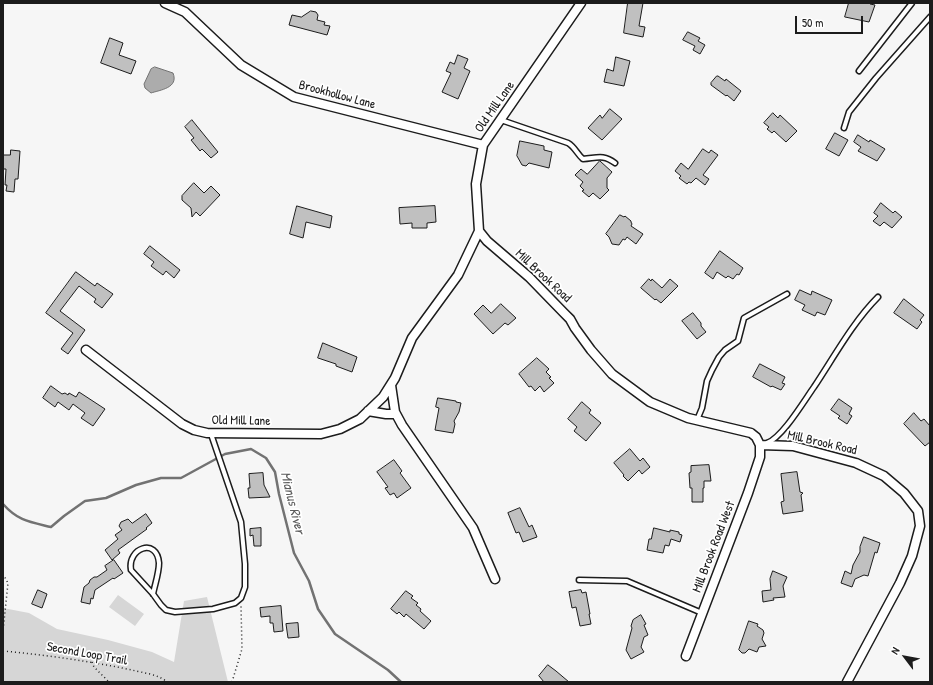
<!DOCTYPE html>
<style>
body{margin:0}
#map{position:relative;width:933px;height:685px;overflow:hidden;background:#f6f6f6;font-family:"Patrick Hand",sans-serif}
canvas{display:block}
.frame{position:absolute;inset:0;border:4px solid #1c1c1c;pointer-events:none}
.north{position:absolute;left:885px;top:637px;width:40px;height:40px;-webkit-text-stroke:3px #fff;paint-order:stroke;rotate:302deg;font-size:11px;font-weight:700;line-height:16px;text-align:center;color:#1c1c1c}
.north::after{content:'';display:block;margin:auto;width:14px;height:18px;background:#1c1c1c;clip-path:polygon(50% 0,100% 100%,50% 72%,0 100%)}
.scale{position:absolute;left:795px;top:16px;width:68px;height:18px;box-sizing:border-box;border:2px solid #1c1c1c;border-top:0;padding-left:5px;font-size:12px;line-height:14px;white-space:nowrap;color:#1c1c1c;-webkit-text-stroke:3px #fff;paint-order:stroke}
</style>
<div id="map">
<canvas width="933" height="685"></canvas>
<div class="frame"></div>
<div class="north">N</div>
<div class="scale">50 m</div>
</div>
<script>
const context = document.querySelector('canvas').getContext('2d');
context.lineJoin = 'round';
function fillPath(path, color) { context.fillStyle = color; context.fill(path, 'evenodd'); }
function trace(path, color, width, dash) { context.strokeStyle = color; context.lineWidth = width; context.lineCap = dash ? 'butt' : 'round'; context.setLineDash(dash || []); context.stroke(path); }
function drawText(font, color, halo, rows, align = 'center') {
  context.font = font + ' "Patrick Hand",sans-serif'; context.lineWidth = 3.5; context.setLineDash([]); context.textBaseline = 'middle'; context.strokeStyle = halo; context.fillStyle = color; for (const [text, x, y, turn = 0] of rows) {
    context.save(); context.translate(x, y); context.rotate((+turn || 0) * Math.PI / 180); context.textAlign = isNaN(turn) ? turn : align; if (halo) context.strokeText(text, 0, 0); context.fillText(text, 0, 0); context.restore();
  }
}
const green = new Path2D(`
 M 118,595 L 144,614 L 135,626 L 109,607 Z
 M 207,597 L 228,682 L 3,682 L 3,608 L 29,613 L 57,629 L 108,640 L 152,652 L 174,662 L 184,601 Z`);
const water = new Path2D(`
 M 155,67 L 173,73 C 179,88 160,90 151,93 L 145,88 L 144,84 L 151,69 Z`);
const stream = new Path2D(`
 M 3,504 C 18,521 30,522 51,527 L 64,516 L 85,501 L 106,498 L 136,485 L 161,478 L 181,478 L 225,454 L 251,449 L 266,458 L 275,472 L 279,494 L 294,553 L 309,581 L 318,609 L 335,634 L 388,670 L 401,682`);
const building = new Path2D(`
 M 628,3 L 643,3 L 639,26 L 645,27 L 643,37 L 624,33 Z
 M 849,3 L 870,3 L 870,4 L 875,5 L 869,22 L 845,17 Z
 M 311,11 L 316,12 L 318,15 L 317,20 L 325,22 L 324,25 L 330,26 L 327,35 L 289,25 L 292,15 L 301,17 Z
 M 688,32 L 700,38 L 698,41 L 705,45 L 700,54 L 693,50 L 695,46 L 683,40 Z
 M 110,38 L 123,43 L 119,55 L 136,61 L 131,74 L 101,63 Z
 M 458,55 L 468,59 L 464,68 L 470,71 L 458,99 L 442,92 L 451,73 L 446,71 L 450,62 L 454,64 Z
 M 616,57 L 630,61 L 624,86 L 604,82 L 607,69 L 613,71 Z
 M 717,76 L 718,76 L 725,81 L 726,79 L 741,91 L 734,101 L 727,95 L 726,96 L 711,85 L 711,83 Z
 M 610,109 L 622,119 L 602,140 L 588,128 L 600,115 L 602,118 Z
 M 773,113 L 778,118 L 780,115 L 797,131 L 786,142 L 774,131 L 772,133 L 767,129 L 769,127 L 764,123 Z
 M 192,120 L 218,152 L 211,158 L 202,149 L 200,151 L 191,140 L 194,138 L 185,127 Z
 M 835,133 L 848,140 L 839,156 L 826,149 Z
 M 858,135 L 869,142 L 870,140 L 885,149 L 877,161 L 858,151 L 861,147 L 854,142 Z
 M 520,141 L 544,146 L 544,150 L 552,152 L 549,168 L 529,163 L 526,166 L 522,165 L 517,156 Z
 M 703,149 L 709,153 L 711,150 L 718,155 L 703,175 L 709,179 L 705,185 L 696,178 L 691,183 L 689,182 L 687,184 L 679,178 L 681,176 L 675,171 L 681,163 L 688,169 Z
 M 11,150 L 20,151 L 18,179 L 15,179 L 14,192 L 6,191 L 7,185 L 5,185 L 6,169 L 3,169 L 3,155 L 10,155 Z
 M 600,161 L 612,172 L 607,178 L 607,188 L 609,190 L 600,199 L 593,193 L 589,197 L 582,191 L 584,190 L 580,186 L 583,182 L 575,175 L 581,169 L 587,174 Z
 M 194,183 L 204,193 L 211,186 L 220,195 L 200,216 L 196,212 L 192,217 L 191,208 L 182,200 L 182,196 Z
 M 881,203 L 893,213 L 895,211 L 902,217 L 892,228 L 884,222 L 880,226 L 873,221 L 878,216 L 874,213 Z
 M 297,206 L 332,216 L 330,228 L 306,222 L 303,238 L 290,234 Z
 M 435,206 L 436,222 L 427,223 L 427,228 L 412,228 L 412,223 L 400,224 L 399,208 Z
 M 620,215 L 624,217 L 625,216 L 631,221 L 631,222 L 632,224 L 631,226 L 643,234 L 636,244 L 627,237 L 625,240 L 623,239 L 619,245 L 612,244 L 609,237 L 606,234 Z
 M 150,246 L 180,270 L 174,278 L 166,271 L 163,275 L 151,266 L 154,262 L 144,254 Z
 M 720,251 L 743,268 L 739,275 L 737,274 L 733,279 L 728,276 L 726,278 L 717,272 L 713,279 L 705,273 Z
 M 76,272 L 95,286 L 97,283 L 113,294 L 102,308 L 94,302 L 96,299 L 79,286 L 60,311 L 85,330 L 68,354 L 61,349 L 73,333 L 46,313 Z
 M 649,279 L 651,281 L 652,279 L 662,288 L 670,279 L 678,286 L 661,303 L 656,299 L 655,300 L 641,288 Z
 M 800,290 L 811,295 L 812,291 L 832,300 L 825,315 L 817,312 L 815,316 L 802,310 L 805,305 L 795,300 Z
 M 904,299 L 924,315 L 920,320 L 922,322 L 917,329 L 894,313 Z
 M 501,304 L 516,318 L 508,325 L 505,323 L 493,334 L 474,314 L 483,305 L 491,313 Z
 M 693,313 L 701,323 L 701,326 L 706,332 L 697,339 L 682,321 Z
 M 323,343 L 357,357 L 352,372 L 336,366 L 336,364 L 318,358 Z
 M 537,358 L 549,369 L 546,372 L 551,377 L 549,378 L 554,383 L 544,392 L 540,386 L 535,391 L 531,386 L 529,387 L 519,374 Z
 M 760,364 L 785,377 L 782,383 L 785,384 L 781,390 L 772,386 L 771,387 L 753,377 Z
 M 51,386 L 62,394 L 65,393 L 68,395 L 69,393 L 76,397 L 79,392 L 105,409 L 93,426 L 81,418 L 85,413 L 73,404 L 69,410 L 58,402 L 55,407 L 43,398 Z
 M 438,398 L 456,401 L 456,402 L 461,403 L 459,412 L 454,421 L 455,424 L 453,433 L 435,430 L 439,408 L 436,407 Z
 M 839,399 L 852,408 L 849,414 L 852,416 L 847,424 L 838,418 L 840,416 L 831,410 Z
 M 582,402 L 591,410 L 589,413 L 601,423 L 586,441 L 574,431 L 577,427 L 568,419 Z
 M 914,413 L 921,421 L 924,419 L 930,426 L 930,442 L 925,446 L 904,424 Z
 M 630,449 L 640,461 L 643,458 L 650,467 L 642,474 L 639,470 L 628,481 L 623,476 L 624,475 L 614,463 Z
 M 394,460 L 402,471 L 400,473 L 411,488 L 397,498 L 394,493 L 390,495 L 385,488 L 388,487 L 377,472 Z
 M 709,465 L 711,481 L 704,481 L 704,488 L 703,488 L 703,502 L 692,502 L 692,488 L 690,488 L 689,473 L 691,472 L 691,466 Z
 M 797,472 L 800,492 L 803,493 L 801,495 L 803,511 L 783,514 L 781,502 L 784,501 L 781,474 Z
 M 263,473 L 264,485 L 270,497 L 249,498 L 248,488 L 250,488 L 249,474 Z
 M 520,508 L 529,527 L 532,525 L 537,537 L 523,542 L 519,532 L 516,533 L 508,513 Z
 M 146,514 L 152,523 L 146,528 L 147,529 L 118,550 L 120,553 L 112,560 L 105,550 L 118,539 L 115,535 L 122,530 L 119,526 L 121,522 L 128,519 L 132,523 Z
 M 261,528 L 261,546 L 254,546 L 253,535 L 250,536 L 250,529 Z
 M 654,528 L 670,532 L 670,530 L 679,532 L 679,534 L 682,535 L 680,542 L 671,539 L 669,546 L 665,545 L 663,553 L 647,550 L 649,539 L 651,539 Z
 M 864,537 L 880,543 L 877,553 L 875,552 L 868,576 L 864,575 L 855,579 L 852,587 L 841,583 L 845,571 L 851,574 L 853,565 L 860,552 L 860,547 Z
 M 114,560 L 123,573 L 114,579 L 113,578 L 95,590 L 93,599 L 91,598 L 90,604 L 81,602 L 84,587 L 89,583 L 90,580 L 94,577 L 97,577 L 107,570 L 105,566 Z
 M 773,571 L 787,577 L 783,586 L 785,597 L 773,598 L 774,600 L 763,602 L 762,591 L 771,590 L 770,579 Z
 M 38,590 L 47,594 L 42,608 L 32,604 Z
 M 581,590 L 582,593 L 586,592 L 590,614 L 589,614 L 591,624 L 580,626 L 576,607 L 572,608 L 569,592 Z
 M 406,591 L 413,596 L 411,598 L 418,603 L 416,605 L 421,609 L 420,611 L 431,621 L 424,629 L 406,614 L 404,617 L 399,612 L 397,614 L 391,609 Z
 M 281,606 L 283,631 L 274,632 L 273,623 L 270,623 L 270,616 L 261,617 L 260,608 Z
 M 641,615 L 646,624 L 644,625 L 648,635 L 644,637 L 641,647 L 644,652 L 631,659 L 626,650 L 632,628 L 631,626 L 633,620 Z
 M 749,621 L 758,624 L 757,626 L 763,630 L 764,633 L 762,639 L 766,646 L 759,647 L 757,652 L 749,649 L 745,653 L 742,653 L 739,650 Z
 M 298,623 L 299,637 L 288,638 L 286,624 Z
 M 548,665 L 556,671 L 569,682 L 544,682 L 539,676 Z`);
const path = new Path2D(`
 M 3,574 L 8,583 L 3,631
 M 3,651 C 46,655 89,661 132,670 C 143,673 158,674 167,682
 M 92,662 L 94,667 L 109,682
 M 232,682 L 242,649 L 241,606`);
const service = new Path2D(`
 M 859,71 L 912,3
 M 501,120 L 568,143 C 575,147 577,154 583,159 C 597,158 603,154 615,163
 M 844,128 L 849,112 L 876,78 L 930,17
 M 697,420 L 702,408 L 707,381 L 712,370 L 719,357 L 725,350 L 738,341 L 744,318 L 787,294
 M 767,443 C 782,438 804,401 814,387 C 834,357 853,322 878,297
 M 579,580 L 627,581 L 702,613
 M 153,594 C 155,584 159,573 159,563 C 157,537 127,548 131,570 L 153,594 L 161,605 L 166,610 L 175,612 L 213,609 L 235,603 L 241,598 L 245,587 L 245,564 L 241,522 L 211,434`);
const minor = new Path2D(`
 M 165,3 L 185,12 L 241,65 L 294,97 L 483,145
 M 479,231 L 487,241 L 529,277 L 564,313 L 570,319 L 575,328 L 591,350 L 612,374 L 650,402 L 688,418 L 751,433 L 756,437 L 760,445
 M 86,350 L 182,424 L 194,430 L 207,433 L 321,434 L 340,429 L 360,419 L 383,397 L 395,378 L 412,338 L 458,275 L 479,231 L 476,184 L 483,145 L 581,3
 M 391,385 L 395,412 L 402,425 L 473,528 L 495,579
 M 368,411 L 386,414 L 396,414
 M 760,445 L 793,446 L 856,463 L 884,476 L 904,493 L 918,511 L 920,526 L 912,556 L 900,583 L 847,682
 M 686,656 L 748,493 L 760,457 L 760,445`);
const streetNames = [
 ["Brookhollow Lane",337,95,15],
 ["Old Mill Lane",495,107,-55],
 ["Mill Brook Road",543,276,43],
 ["Old Mill Lane",241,421,1],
 ["Mill Brook Road",822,443,13],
 ["Mill Brook Road West",714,547,-69],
 ["Second Loop Trail",87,654,10]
];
const waterNames = [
 ["Mianus River",292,503,76]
];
fillPath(green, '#d6d6d6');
fillPath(water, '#acacac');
trace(water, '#727272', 1);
trace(stream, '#727272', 2.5);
fillPath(building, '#c0c0c0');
trace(building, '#1c1c1c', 1);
trace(service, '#1c1c1c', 7);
trace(minor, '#1c1c1c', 11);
trace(path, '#1c1c1c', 1.5, [1, 3]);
trace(service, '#fff', 4);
trace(minor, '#fff', 8);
drawText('13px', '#1c1c1c', '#fff', streetNames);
drawText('italic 14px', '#5d5d5d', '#fff', waterNames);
</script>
